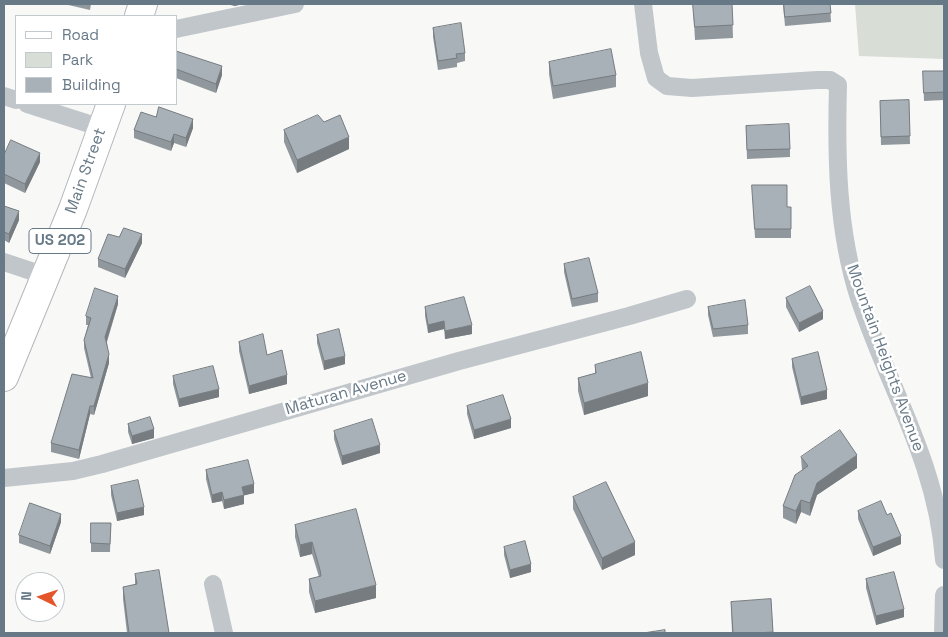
<!DOCTYPE html>
<style>
body{margin:0}
#map{position:relative;width:948px;height:637px;overflow:hidden;background:#f8f8f6;font-family:"Space Grotesk",sans-serif}
canvas{display:block}
.frame{position:absolute;inset:0;border:5px solid #677987;pointer-events:none}
.legend{position:absolute;left:15px;top:15px;width:162px;height:90px;box-sizing:border-box;background:#fff;border:1px solid #c2c9cf;margin:0;padding:6px 9px;list-style:none;font-size:15px;color:#677987}
.legend li{display:flex;align-items:center;gap:10px;height:25px}
.legend b{width:25px;border:1px solid #c2c9cf}
.north{position:absolute;left:15px;top:572px;width:50px;height:50px;box-sizing:border-box;background:#fff;border:1px solid #c2c9cf;border-radius:50%;rotate:274deg;font-size:14px;font-weight:700;line-height:20px;text-align:center;color:#677987}
.north::after{content:'';display:block;margin:auto;width:18px;height:22px;background:#e4562a;clip-path:polygon(50% 0,100% 100%,50% 72%,0 100%)}
</style>
<div id="map">
<canvas width="948" height="637"></canvas>
<div class="frame"></div>
<ul class="legend">
<li><b style="height:6px;background:#fff"></b>Road</li>
<li><b style="height:14px;background:#d8ddd5"></b>Park</li>
<li><b style="height:14px;background:#a8b1b7"></b>Building</li>
</ul>
<div class="north">N</div>
</div>
<script>
const context = document.querySelector('canvas').getContext('2d');
context.lineJoin = 'round';
function fillPath(path, color) { context.fillStyle = color; context.fill(path, 'evenodd'); }
function trace(path, color, width, dash) { context.strokeStyle = color; context.lineWidth = width; context.lineCap = dash ? 'butt' : 'round'; context.setLineDash(dash || []); context.stroke(path); }
function drawText(font, color, halo, rows, align = 'center') {
  context.font = font + ' "Space Grotesk",sans-serif'; context.lineWidth = 5; context.setLineDash([]); context.textBaseline = 'middle'; context.strokeStyle = halo; context.fillStyle = color; for (const [text, x, y, turn = 0] of rows) {
    context.save(); context.translate(x, y); context.rotate((+turn || 0) * Math.PI / 180); context.textAlign = isNaN(turn) ? turn : align; if (halo) context.strokeText(text, 0, 0); context.fillText(text, 0, 0); context.restore();
  }
}
const green = new Path2D(`
 M 855,4 L 944,4 L 944,59 L 859,56 Z`);
const street = new Path2D(`
 M 643,4 L 649,53 L 656,78 L 667,86 L 692,88 L 817,80 L 830,80 L 838,85 C 836,156 837,230 859,298 C 889,389 937,462 944,560
 M 176,29 L 295,4
 M 4,96 L 16,100
 M 27,104 L 102,128
 M 4,262 L 46,276
 M 4,478 L 73,471 L 102,464 L 459,361 L 629,316 L 687,299
 M 213,584 L 224,633
 M 943,633 L 944,595`);
const primary = new Path2D(`
 M 139,16 L 143,4
 M 4,377 L 73,209 L 111,104`);
const wall = new Path2D(`
 M 64,4 L 91,4 L 90,10 Z
 M 227,4 L 244,4 L 234,6 Z
 M 693,4 L 732,4 L 733,38 L 695,40 Z
 M 783,4 L 830,4 L 831,22 L 785,26 Z
 M 433,28 L 465,53 L 465,61 L 457,63 L 457,67 L 438,70 L 433,37 Z
 M 176,51 L 222,75 L 216,93 L 176,78 Z
 M 549,62 L 616,75 L 616,87 L 553,99 L 549,74 Z
 M 923,71 L 944,71 L 944,100 L 924,101 Z
 M 909,100 L 910,144 L 881,145 L 880,101 Z
 M 156,117 L 193,128 L 186,147 L 174,143 L 171,151 L 134,138 L 134,130 Z
 M 324,122 L 349,149 L 297,173 L 284,142 L 284,130 Z
 M 746,126 L 790,149 L 790,157 L 747,159 Z
 M 4,155 L 40,162 L 25,193 L 4,183 Z
 M 752,185 L 787,207 L 791,207 L 791,238 L 755,238 Z
 M 4,206 L 19,220 L 9,243 L 4,240 Z
 M 119,237 L 142,243 L 125,278 L 98,267 L 98,259 Z
 M 564,264 L 598,293 L 598,302 L 572,307 L 564,272 Z
 M 786,298 L 823,319 L 799,332 L 786,307 Z
 M 118,304 L 107,342 L 109,363 L 94,415 L 90,414 L 79,459 L 51,452 L 51,443 L 91,378 L 84,348 L 84,340 L 88,325 L 86,325 L 86,316 Z
 M 425,307 L 472,334 L 445,339 L 444,329 L 428,333 L 425,316 Z
 M 708,307 L 748,325 L 748,334 L 713,337 L 708,315 Z
 M 317,335 L 345,364 L 324,370 L 317,343 Z
 M 239,342 L 267,355 L 287,384 L 249,394 L 239,351 Z
 M 792,359 L 827,399 L 801,405 L 792,367 Z
 M 595,365 L 648,396 L 584,415 L 578,391 L 578,378 L 595,374 Z
 M 173,376 L 219,397 L 179,407 L 173,384 Z
 M 467,406 L 511,428 L 474,439 L 467,414 Z
 M 128,424 L 154,438 L 132,444 L 128,432 Z
 M 334,431 L 380,453 L 342,465 L 334,439 Z
 M 801,457 L 857,468 L 817,495 L 810,516 L 801,512 L 796,524 L 783,518 L 783,506 L 802,470 Z
 M 206,470 L 254,493 L 244,495 L 244,504 L 224,509 L 222,501 L 212,503 L 206,479 Z
 M 111,486 L 144,515 L 117,521 L 111,495 Z
 M 573,497 L 635,555 L 602,570 L 573,509 Z
 M 858,511 L 887,515 L 901,544 L 873,556 L 858,519 Z
 M 61,522 L 50,554 L 19,543 L 19,535 Z
 M 91,523 L 111,523 L 110,552 L 91,552 Z
 M 295,525 L 376,598 L 315,613 L 309,592 L 309,579 L 319,577 L 312,554 L 300,557 L 295,537 Z
 M 504,547 L 531,572 L 510,578 L 504,555 Z
 M 135,574 L 169,633 L 127,633 L 123,599 L 123,587 L 135,585 Z
 M 866,579 L 904,617 L 876,625 L 866,588 Z
 M 771,599 L 773,633 L 732,633 L 731,602 Z`);
const shadedWall = new Path2D(`
 M 234,4 L 244,4 L 234,6 Z
 M 222,66 L 222,75 L 216,93 L 216,84 Z
 M 193,119 L 193,128 L 186,147 L 186,138 Z
 M 174,134 L 174,143 L 171,151 L 171,142 Z
 M 349,137 L 349,149 L 297,173 L 297,160 Z
 M 40,153 L 40,162 L 25,193 L 25,184 Z
 M 19,211 L 19,220 L 9,243 L 9,234 Z
 M 142,234 L 142,243 L 125,278 L 125,269 Z
 M 118,296 L 118,304 L 105,346 L 105,337 Z
 M 823,311 L 823,319 L 799,332 L 799,323 Z
 M 444,321 L 444,329 L 428,333 L 428,325 Z
 M 472,325 L 472,334 L 445,339 L 445,331 Z
 M 109,354 L 109,363 L 94,415 L 94,406 Z
 M 345,356 L 345,364 L 324,370 L 324,361 Z
 M 287,375 L 287,384 L 249,394 L 249,386 Z
 M 648,383 L 648,396 L 584,415 L 584,403 Z
 M 219,389 L 219,397 L 179,407 L 179,399 Z
 M 827,390 L 827,399 L 801,405 L 801,397 Z
 M 90,406 L 90,414 L 79,459 L 79,450 Z
 M 511,419 L 511,428 L 474,439 L 474,430 Z
 M 154,429 L 154,438 L 132,444 L 132,436 Z
 M 380,445 L 380,453 L 342,465 L 342,456 Z
 M 857,455 L 857,468 L 817,495 L 810,516 L 810,503 L 817,483 Z
 M 254,484 L 254,493 L 242,496 L 242,487 Z
 M 222,492 L 222,501 L 212,503 L 212,495 Z
 M 244,495 L 244,504 L 224,509 L 224,500 Z
 M 801,500 L 801,512 L 796,524 L 796,511 Z
 M 144,507 L 144,515 L 117,521 L 117,513 Z
 M 61,514 L 61,522 L 50,554 L 50,546 Z
 M 901,536 L 901,544 L 873,556 L 873,547 Z
 M 312,542 L 312,554 L 300,557 L 300,545 Z
 M 635,542 L 635,555 L 602,570 L 602,558 Z
 M 531,564 L 531,572 L 510,578 L 510,570 Z
 M 376,585 L 376,598 L 315,613 L 315,601 Z
 M 904,609 L 904,617 L 876,625 L 876,616 Z`);
const building = new Path2D(`
 M 693,4 L 732,4 L 733,25 L 695,27 Z
 M 784,4 L 830,4 L 831,13 L 785,17 Z
 M 461,23 L 465,53 L 456,54 L 457,58 L 438,61 L 433,28 Z
 M 611,49 L 616,75 L 553,86 L 549,62 Z
 M 176,51 L 222,66 L 216,84 L 176,69 Z
 M 923,71 L 944,71 L 944,92 L 924,93 Z
 M 909,100 L 910,136 L 881,137 L 880,101 Z
 M 159,107 L 193,119 L 186,138 L 174,134 L 171,142 L 134,130 L 141,112 L 156,117 Z
 M 318,115 L 324,122 L 340,115 L 349,137 L 297,160 L 284,130 Z
 M 789,124 L 790,149 L 747,150 L 746,126 Z
 M 11,140 L 40,153 L 25,184 L 4,174 L 4,155 Z
 M 752,185 L 787,185 L 787,207 L 791,207 L 791,229 L 755,229 Z
 M 4,206 L 19,211 L 9,234 L 4,232 Z
 M 124,228 L 142,234 L 125,269 L 98,259 L 108,234 L 119,237 Z
 M 589,258 L 598,293 L 572,299 L 564,264 Z
 M 810,286 L 823,311 L 799,323 L 786,298 Z
 M 95,288 L 118,296 L 105,337 L 109,354 L 94,406 L 90,406 L 79,450 L 51,443 L 72,374 L 93,378 L 84,340 L 91,318 L 86,316 Z
 M 464,297 L 472,325 L 445,331 L 444,321 L 428,325 L 425,307 Z
 M 745,300 L 748,325 L 713,329 L 708,307 Z
 M 339,329 L 345,356 L 324,361 L 317,335 Z
 M 263,334 L 267,355 L 282,350 L 287,375 L 249,386 L 239,342 Z
 M 641,352 L 648,383 L 584,403 L 578,378 L 596,373 L 595,365 Z
 M 818,352 L 827,390 L 801,397 L 792,359 Z
 M 213,366 L 219,389 L 179,399 L 173,376 Z
 M 503,395 L 511,419 L 474,430 L 467,406 Z
 M 150,417 L 154,429 L 132,436 L 128,424 Z
 M 372,419 L 380,445 L 342,456 L 334,431 Z
 M 840,430 L 857,455 L 817,483 L 810,503 L 801,500 L 796,511 L 783,506 L 795,475 L 808,466 L 801,457 Z
 M 248,460 L 254,484 L 242,487 L 244,495 L 224,500 L 222,492 L 212,495 L 206,470 Z
 M 138,480 L 144,507 L 117,513 L 111,486 Z
 M 606,482 L 635,542 L 602,558 L 573,497 Z
 M 881,501 L 887,515 L 891,513 L 901,536 L 873,547 L 858,511 Z
 M 30,503 L 61,514 L 50,546 L 19,535 Z
 M 356,509 L 376,585 L 315,601 L 309,579 L 321,576 L 320,570 L 312,542 L 300,545 L 295,525 Z
 M 91,523 L 111,523 L 110,544 L 91,543 Z
 M 525,541 L 531,564 L 510,570 L 504,547 Z
 M 159,570 L 169,633 L 129,633 L 123,587 L 137,584 L 135,574 Z
 M 894,572 L 904,609 L 876,616 L 866,579 Z
 M 771,599 L 773,632 L 755,633 L 733,633 L 731,602 Z
 M 665,630 L 665,633 L 644,633 Z`);
const shields = [
 [60,241,62]
];
const shieldNames = [
 ["US 202",60,241]
];
const streetNames = [
 ["Main Street",86,171,-70],
 ["Mountain Heights Avenue",885,358,70],
 ["Maturan Avenue",346,393,-16]
];
fillPath(green, '#d8ddd5');
trace(primary, '#b3b8bc', 30);
trace(street, '#c1c6ca', 18);
trace(primary, '#fff', 28);
fillPath(wall, '#90989d');
fillPath(shadedWall, '#767c80');
fillPath(building, '#a8b1b7');
trace(building, '#767c80', 1);
for (const [x, y, w] of shields) { const box = new Path2D(); box.roundRect(x - w / 2, y - 12.5, w, 25, 4); context.fillStyle = '#fff'; context.fill(box); trace(box, '#677987', 1); }
drawText('bold 15px', '#677987', null, shieldNames);
drawText('16px', '#677987', '#fff', streetNames);
</script>
